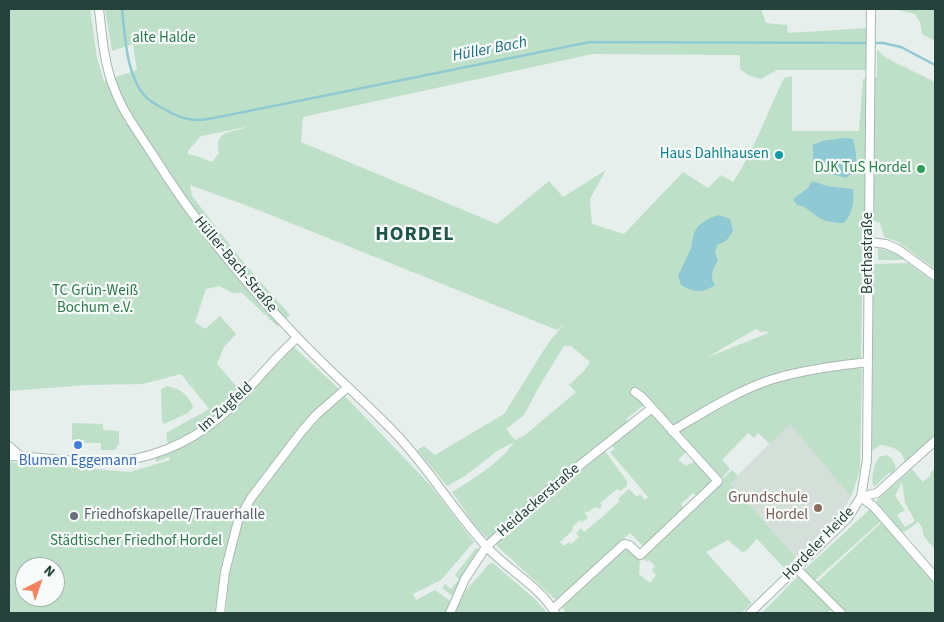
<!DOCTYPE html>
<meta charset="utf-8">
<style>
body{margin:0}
#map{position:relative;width:944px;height:622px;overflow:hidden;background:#e6efeb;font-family:"Source Sans 3",sans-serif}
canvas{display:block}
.frame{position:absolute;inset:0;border:10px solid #24423a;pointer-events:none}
.north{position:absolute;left:15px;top:557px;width:50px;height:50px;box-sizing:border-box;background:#f7fbf9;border:1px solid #a3b1ad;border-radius:50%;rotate:41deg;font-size:14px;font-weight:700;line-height:20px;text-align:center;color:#24423a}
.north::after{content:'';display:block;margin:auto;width:18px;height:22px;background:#f4845f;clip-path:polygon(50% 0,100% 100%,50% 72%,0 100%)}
</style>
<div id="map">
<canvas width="944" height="622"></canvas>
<div class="frame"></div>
<div class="north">N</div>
</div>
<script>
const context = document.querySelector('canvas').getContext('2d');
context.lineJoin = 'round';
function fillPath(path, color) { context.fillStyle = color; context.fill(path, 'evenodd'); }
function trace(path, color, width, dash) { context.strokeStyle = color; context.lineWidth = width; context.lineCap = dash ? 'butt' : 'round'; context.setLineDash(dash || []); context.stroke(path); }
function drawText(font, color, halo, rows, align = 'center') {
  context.font = font + ' "Source Sans 3",sans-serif'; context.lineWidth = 4.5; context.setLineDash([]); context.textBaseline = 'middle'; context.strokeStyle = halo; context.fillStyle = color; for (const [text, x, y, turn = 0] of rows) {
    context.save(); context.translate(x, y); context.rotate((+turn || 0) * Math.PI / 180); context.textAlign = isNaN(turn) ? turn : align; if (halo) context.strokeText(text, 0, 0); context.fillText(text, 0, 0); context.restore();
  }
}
const built = new Path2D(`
 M 790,423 L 851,497 L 838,517 L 796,557 L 729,484 Z`);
const green = new Path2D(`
 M 9,9 L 90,9 L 97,58 L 104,81 L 137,70 L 133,44 L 112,51 L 105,9 L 761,9 L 766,23 L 787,25 L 788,33 L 868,28 L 868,70 L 777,70 L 761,79 L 748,75 L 740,69 L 740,55 L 593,54 L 303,117 L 301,142 L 497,224 L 549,181 L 563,197 L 606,170 L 590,199 L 592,224 L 624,234 L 683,172 L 708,188 L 721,175 L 733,182 C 755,150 767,112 784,78 L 792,76 L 792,131 L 859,131 L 863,79 L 877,77 L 877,50 L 886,58 L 935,82 L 935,269 L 898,242 L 884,237 L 880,223 L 871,220 L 869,236 L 863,236 L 861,359 L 812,366 L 791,371 L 673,425 L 649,401 L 626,419 L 628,423 L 530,501 L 490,541 L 473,523 L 452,492 C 472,480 501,462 514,442 L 497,451 L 465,476 L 447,486 L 417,450 L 424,446 L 435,455 L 504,414 L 547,345 L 563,325 L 557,330 L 248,206 L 190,185 L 192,196 L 244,263 L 290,315 L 277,326 L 242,293 L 233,293 L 219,286 L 206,289 L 195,322 L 205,329 L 220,316 L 236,334 L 224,347 L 217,364 L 246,397 L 294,347 L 339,389 L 314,413 L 252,492 L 234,522 L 221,566 L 217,613 L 9,613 L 9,462 L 130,472 L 170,460 L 169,457 L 156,462 L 156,457 L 169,452 L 166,433 L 209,409 L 181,374 L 143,384 L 87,385 L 9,391 ZM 246,127 C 232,134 214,128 219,153 L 212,162 L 197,156 L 188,154 L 188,151 L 201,136 ZM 756,329 L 761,332 L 767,331 L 768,333 L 706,358 ZM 564,346 L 571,346 L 590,362 L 584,371 L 569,385 L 576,392 L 525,435 L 515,440 L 506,429 L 524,415 L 540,385 ZM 25,567 L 55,567 L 55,597 L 25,597 Z
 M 894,9 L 935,9 L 935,41 L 922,34 L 920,22 L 915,14 Z
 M 878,248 L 899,254 L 908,260 L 878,260 Z
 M 908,263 L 935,283 L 935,436 L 905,464 C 904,450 892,446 880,445 L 872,451 L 873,264 Z
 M 843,367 L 860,367 L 862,370 L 860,470 L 851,497 L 790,424 L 770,444 L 758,433 L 754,438 L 748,433 L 722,460 L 730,469 L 721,479 L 677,432 C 706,416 733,398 763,386 C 789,376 816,372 843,367 Z
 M 167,386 C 179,388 189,395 193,407 L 188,413 L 164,424 L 162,421 L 161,389 Z
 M 344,395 L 432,487 L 474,542 L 441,580 L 413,594 L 416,600 L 435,590 L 450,601 L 446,613 L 226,613 L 230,559 L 239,527 L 254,497 L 310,427 Z
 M 651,415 L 656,418 L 687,451 L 678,460 L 686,466 L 695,461 L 713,481 L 712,484 L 698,498 L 693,493 L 681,504 L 684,509 L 645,546 L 642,545 L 630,533 L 557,601 L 497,546 L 496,543 L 553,491 L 604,450 L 627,481 L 627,486 L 620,491 L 617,489 L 600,503 L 602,506 L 599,509 L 596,507 L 588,512 L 587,511 L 585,513 L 588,518 L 582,522 L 580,520 L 573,526 L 572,531 L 560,542 L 564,546 L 569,542 L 571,544 L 579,537 L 576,533 L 581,528 L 584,532 C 596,522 608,512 620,501 L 618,499 L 629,489 L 637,497 L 640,494 L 645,500 L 648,497 L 610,452 L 615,449 L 611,445 L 648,416 Z
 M 72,423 L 103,424 L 103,430 L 119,431 L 119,444 L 115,450 L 101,450 L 101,443 L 84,443 L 84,440 L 72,440 Z
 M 887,455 L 892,459 L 896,467 L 892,474 L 890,472 L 874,487 C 870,479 874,464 879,457 Z
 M 912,469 L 923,482 L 931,475 L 930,473 L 935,469 L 935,550 L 924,536 L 922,527 L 918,522 L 909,529 L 902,533 L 876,504 L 877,500 ZM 902,482 L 905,503 L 915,521 L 905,527 L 897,515 L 905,510 L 895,496 Z
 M 732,470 L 738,476 L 730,484 L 796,557 L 785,569 L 757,539 L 746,551 L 742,552 L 728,540 L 706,552 L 752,603 L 741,613 L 566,613 L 562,607 L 565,602 L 623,548 L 628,548 L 640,559 L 639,574 L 650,583 L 656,575 L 652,570 L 655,566 L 649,560 L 646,562 L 642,557 Z
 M 870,509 L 881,521 L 813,582 L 803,571 Z
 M 881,523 L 884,524 L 935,581 L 935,613 L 845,613 L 816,583 Z
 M 476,548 L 479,550 L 452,596 L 442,588 L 445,584 L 451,589 L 459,579 L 455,575 Z
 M 490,563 L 493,563 L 537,601 L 547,613 L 453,613 L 461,596 Z
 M 800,574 L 832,609 L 827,613 L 762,613 Z`);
const water = new Path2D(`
 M 844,138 L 853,139 L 856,153 L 856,169 L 846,178 L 816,170 L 813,160 L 813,145 L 822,141 Z
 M 812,181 L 827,186 L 853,189 C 855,201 852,214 844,223 C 835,223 827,222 819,218 C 811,213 807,206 797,205 L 793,199 L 808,188 Z
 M 719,215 L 730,219 L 733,231 L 726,241 L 717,245 L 715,253 L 718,260 C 713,269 709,276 715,285 C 703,293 694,293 681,285 L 678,276 L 691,248 L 694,233 L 698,226 L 708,219 Z`);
const stream = new Path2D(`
 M 122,9 C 125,35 126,74 144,95 C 150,102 158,106 166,110 C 183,120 195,122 214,118 L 590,42 L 883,43 L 901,47 L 935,65`);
const street = new Path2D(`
 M 99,9 C 102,35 104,64 114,88 C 123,113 139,133 153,155 C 194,221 243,281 297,337 C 328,370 362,399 394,432 C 428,467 453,510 486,546 C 506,569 541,587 555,613
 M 870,242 L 886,244 L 899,250 L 935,276
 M 672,431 C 704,412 735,392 770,380 C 802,370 835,366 868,362
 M 9,446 L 19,455
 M 9,456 C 40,457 73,462 104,462 C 145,462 189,444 220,417 C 248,393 269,362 297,338
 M 861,497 L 874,507 L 935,577
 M 861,497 L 877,493 L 935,441
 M 796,568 L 841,613
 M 553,609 L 624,544 L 629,545 L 640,555 L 718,481 L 642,397 L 635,392
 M 220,613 L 225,572 L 238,521 L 251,498 L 302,431 L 316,415 L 348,387
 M 450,613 L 465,579 L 486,547 L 551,488 L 652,408
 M 750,613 L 847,519 L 861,497 L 867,460 L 871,9`);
const markers = [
 [779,155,5,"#0f9aa8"],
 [921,169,5,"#2e9e5b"],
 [78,445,5,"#3f7fe0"],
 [818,508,5,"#8d6e63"],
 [74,516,5,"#6b7280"]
];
const parkNames = [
 ["alte Halde",164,39],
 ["TC Grün-Weiß",95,292],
 ["Bochum e.V.",95,309],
 ["Städtischer Friedhof Hordel",136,542]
];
const cultureNames = [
 ["Haus Dahlhausen",769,155]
];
const leisureNames = [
 ["DJK TuS Hordel",911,169]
];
const streetNames = [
 ["Berthastraße",869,253,-90],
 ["Hüller-Bach-Straße",235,265,50],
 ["Im Zugfeld",226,408,-42],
 ["Heidackerstraße",539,501,-41],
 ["Hordeler Heide",819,544,-46]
];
const shopNames = [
 ["Blumen Eggemann",78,462]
];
const educationNames = [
 ["Grundschule",808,499],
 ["Hordel",808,516]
];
const worshipNames = [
 ["Friedhofskapelle/Trauerhalle",84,516]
];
const waterNames = [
 ["Hüller Bach",490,50,-11]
];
const districtNames = [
 ["HORDEL",415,236]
];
fillPath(built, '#d4dfda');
fillPath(green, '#bfe0c8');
fillPath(water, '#8ec9d4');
trace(stream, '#8ec9d4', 2.5);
trace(street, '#a8b8b2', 10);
trace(street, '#fff', 8);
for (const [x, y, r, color] of markers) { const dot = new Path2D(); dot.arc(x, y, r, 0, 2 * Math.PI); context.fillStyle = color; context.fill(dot); trace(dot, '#f7fbf9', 2); }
drawText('15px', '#2d7a4b', '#f7fbf9', parkNames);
drawText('15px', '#0d838f', '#f7fbf9', cultureNames, 'right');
drawText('15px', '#27864d', '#f7fbf9', leisureNames, 'right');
drawText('15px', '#24423a', '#f7fbf9', streetNames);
drawText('15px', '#366cbe', '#f7fbf9', shopNames);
drawText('15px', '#785e54', '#f7fbf9', educationNames, 'right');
drawText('15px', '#5b616d', '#f7fbf9', worshipNames, 'left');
drawText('italic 16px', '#1c6f80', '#f7fbf9', waterNames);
context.letterSpacing = '1px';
drawText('bold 20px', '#1f5548', '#f7fbf9', districtNames);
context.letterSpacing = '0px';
</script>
